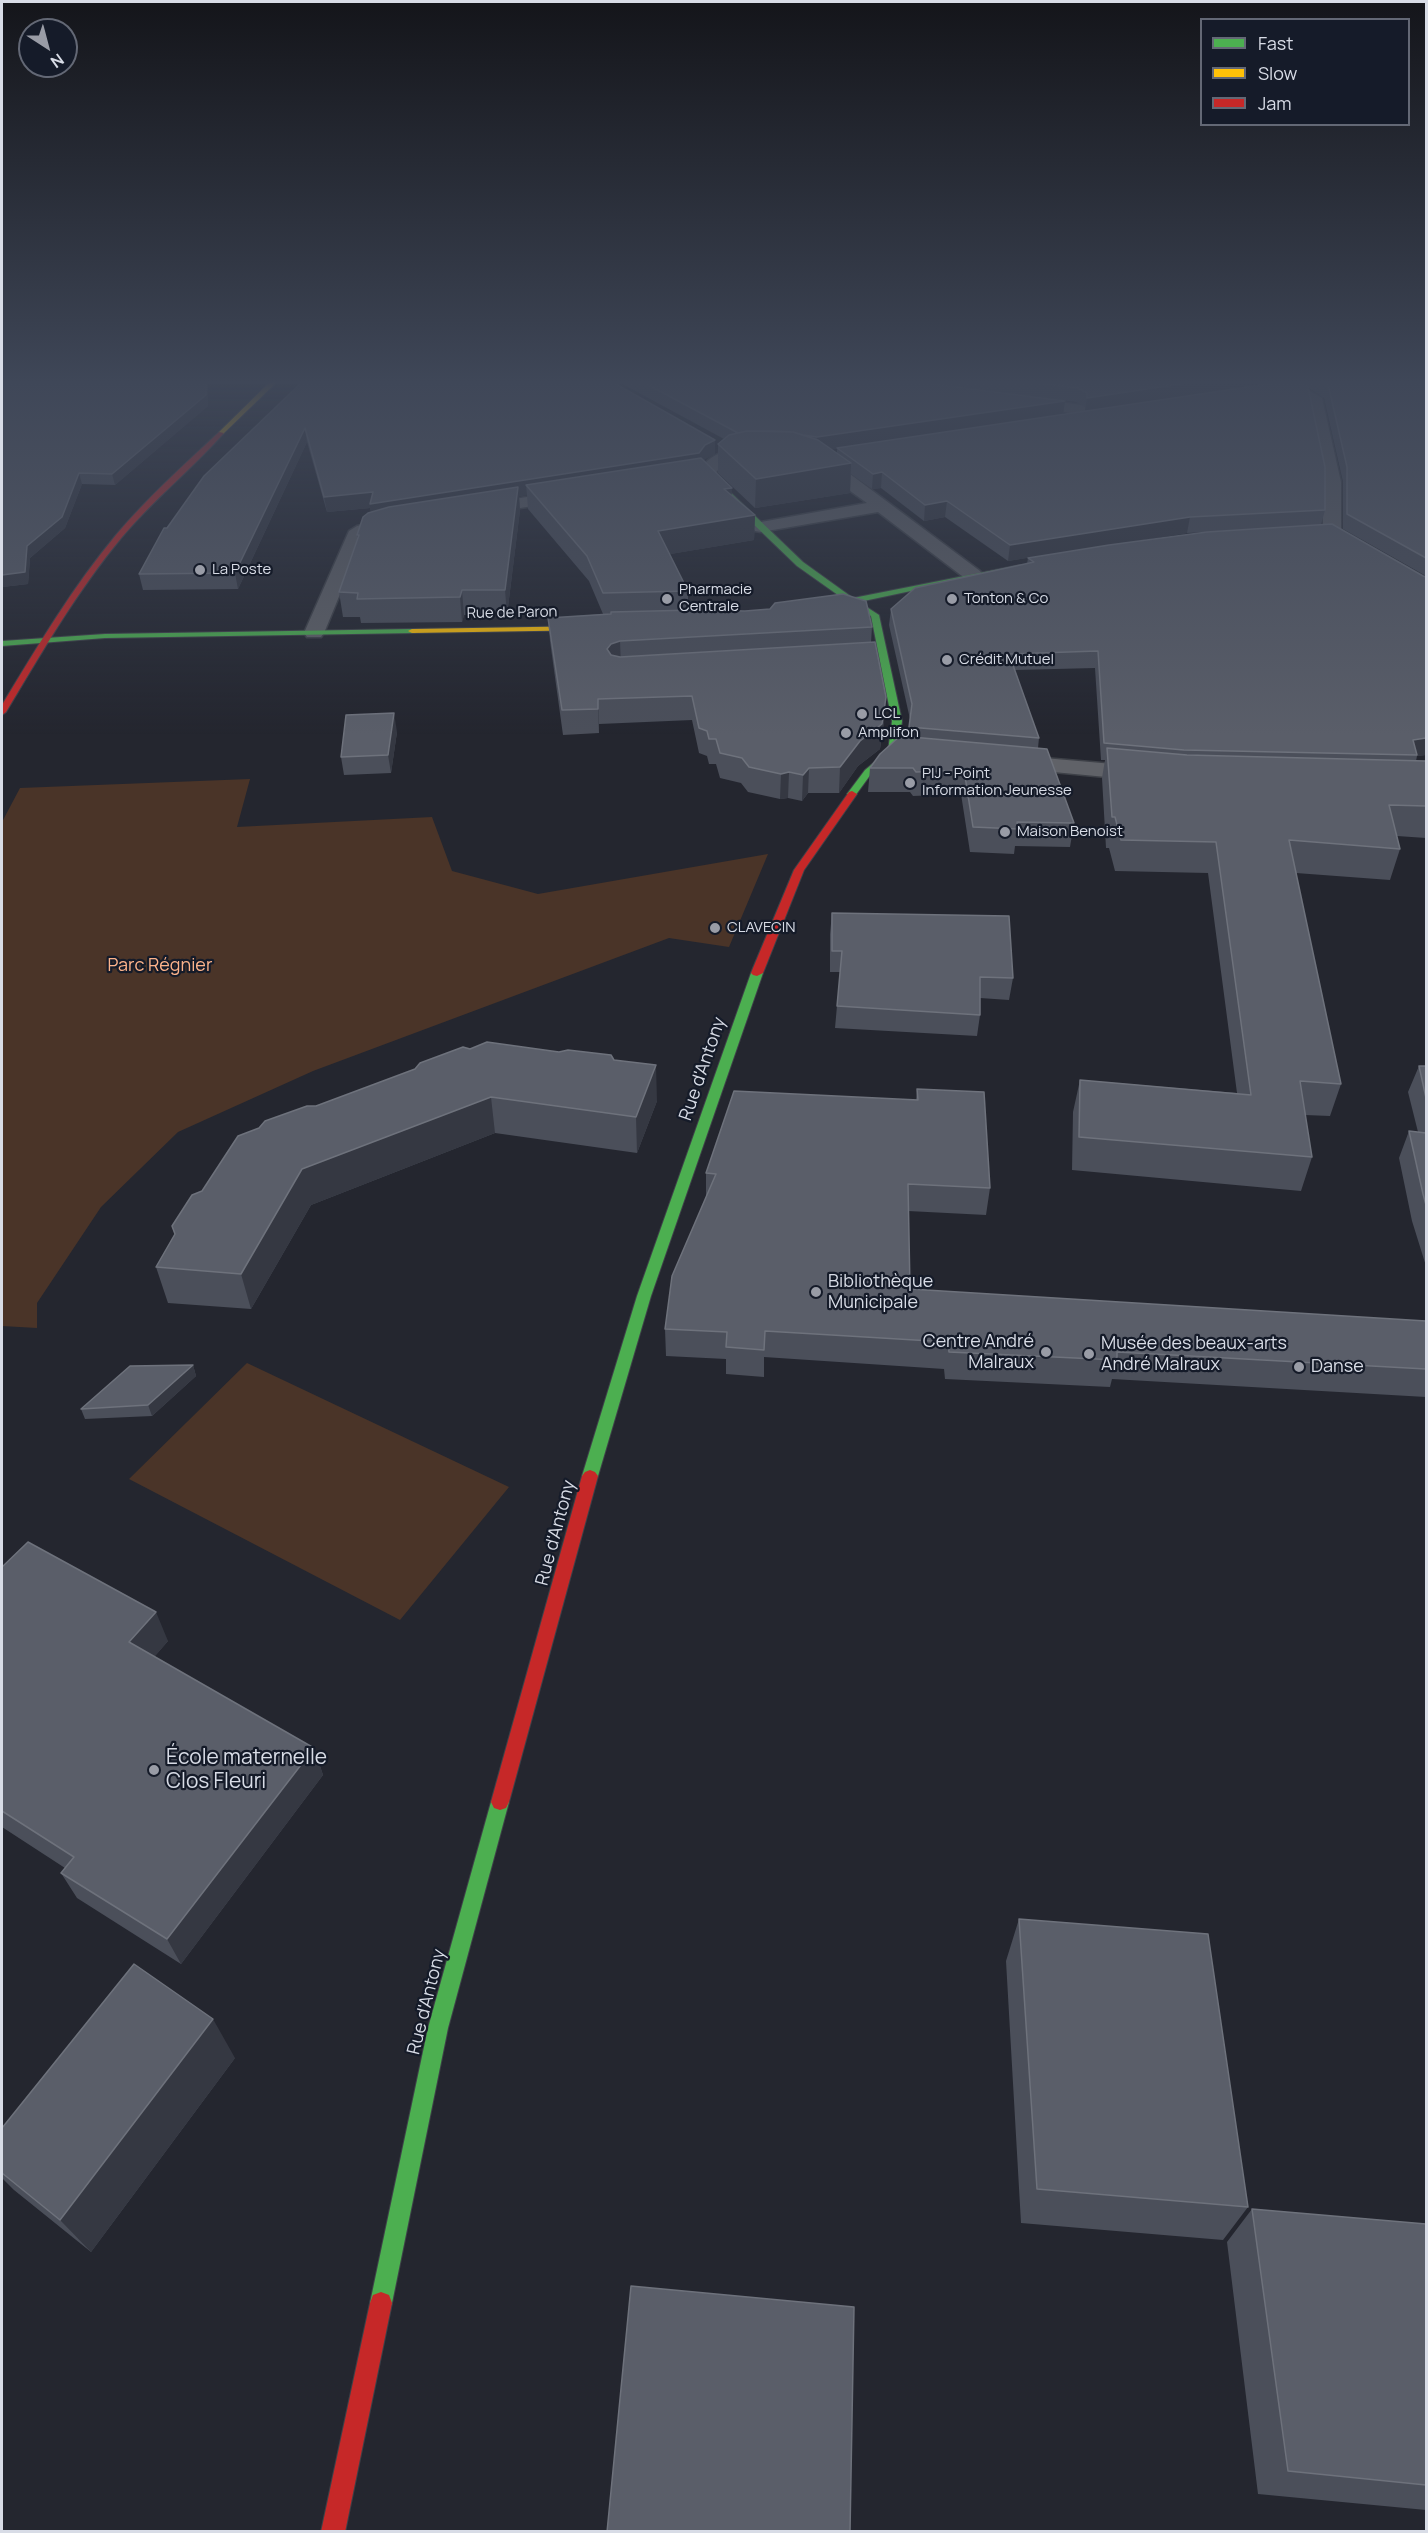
<!DOCTYPE html>
<meta charset="utf-8">
<style>
body{margin:0}
#map{position:relative;width:1428px;height:2533px;overflow:hidden;background:#24262f;font-family:Manrope,sans-serif}
canvas{display:block}
.frame{position:absolute;inset:0;border:3px solid #d8dce6;pointer-events:none}
.legend{position:absolute;left:1200px;top:18px;width:210px;height:108px;box-sizing:border-box;background:#151b29;border:2px solid #636875;margin:0;padding:8px 10px;list-style:none;font-size:18px;color:#d8dce6}
.legend li{display:flex;align-items:center;gap:12px;height:30px}
.legend b{width:30px;border:2px solid #636875}
.north{position:absolute;left:18px;top:18px;width:60px;height:60px;box-sizing:border-box;background:#151b29;border:2px solid #636875;border-radius:50%;rotate:144deg;font-size:16px;font-weight:700;line-height:24px;text-align:center;color:#d8dce6}
.north::after{content:'';display:block;margin:auto;width:21px;height:27px;background:#999ca6;clip-path:polygon(50% 0,100% 100%,50% 72%,0 100%)}
</style>
<div id="map">
<canvas width="1428" height="2533"></canvas>
<div class="frame"></div>
<ul class="legend">
<li><b style="height:8px;background:#4caf50"></b>Fast</li>
<li><b style="height:8px;background:#ffc107"></b>Slow</li>
<li><b style="height:8px;background:#c62828"></b>Jam</li>
</ul>
<div class="north">N</div>
</div>
<script>
const context = document.querySelector('canvas').getContext('2d');
context.lineJoin = 'round';
function fillPath(path, color) { context.fillStyle = color; context.fill(path, 'evenodd'); }
function trace(path, color, width, dash) { context.strokeStyle = color; context.lineWidth = width; context.lineCap = dash ? 'butt' : 'round'; context.setLineDash(dash || []); context.stroke(path); }
function drawText(font, color, halo, rows, align = 'center') {
  context.font = font + ' Manrope,sans-serif'; context.lineWidth = 4.5; context.setLineDash([]); context.textBaseline = 'middle'; context.strokeStyle = halo; context.fillStyle = color; for (const [text, x, y, turn = 0] of rows) {
    context.save(); context.translate(x, y); context.rotate((+turn || 0) * Math.PI / 180); context.textAlign = isNaN(turn) ? turn : align; if (halo) context.strokeText(text, 0, 0); context.fillText(text, 0, 0); context.restore();
  }
}
const green = new Path2D(`
 M 250,779 L 237,827 L 432,817 L 452,871 L 538,894 L 768,854 L 729,947 L 669,938 L 313,1071 L 178,1132 L 101,1207 L 37,1303 L 37,1328 L 2,1326 L 2,822 L 20,788 Z
 M 247,1363 L 509,1487 L 400,1620 L 129,1479 Z`);
const street = new Path2D(`
 M 1294,382 L 1322,398 L 1341,482 L 1341,530 L 1426,578 L 1426,592 L 1419,590 L 1326,536 L 1323,532 L 1323,482 L 1307,400 L 1286,387 Z
 M 1020,397 L 1113,409 L 1121,414 L 1113,419 L 1014,405 L 1012,402 L 1014,399 Z
 M 761,446 L 767,447 L 769,451 L 767,455 C 743,460 727,455 712,478 L 671,484 L 665,483 L 662,479 L 665,475 L 700,470 C 712,449 739,448 761,446 Z
 M 812,453 L 838,465 L 980,571 L 983,575 L 980,579 L 966,579 L 878,512 L 761,532 L 755,531 L 752,527 L 755,523 L 761,522 L 867,503 L 804,458 L 806,454 Z
 M 572,490 L 578,491 L 581,495 L 578,499 L 475,515 L 469,514 L 466,510 L 469,506 L 475,505 Z
 M 400,516 L 406,517 L 409,521 L 406,525 L 369,534 L 363,538 L 324,633 L 321,637 L 307,637 L 304,633 L 349,531 L 357,526 Z
 M 1009,755 L 1148,767 L 1156,769 L 1160,774 L 1156,779 L 1148,781 L 1001,767 L 998,762 L 1001,757 Z`);
const fast = new Path2D(`
 M 720,488 L 726,488 L 803,562 L 853,598 L 1020,565 L 1024,567 L 859,602 L 879,615 L 902,721 L 898,752 L 871,774 L 855,796 L 847,794 L 865,770 L 888,751 L 892,721 L 871,616 L 851,603 L 838,605 L 838,601 L 845,600 L 797,566 L 720,492 Z
 M 412,629 L 416,631 L 415,633 L 105,638 L 2,646 L 2,641 L 105,634 Z
 M 757,970 L 763,973 L 651,1296 L 598,1476 L 595,1480 L 590,1482 L 585,1480 L 582,1476 L 637,1296 L 751,973 Z
 M 500,1794 L 506,1796 L 509,1802 L 448,2028 L 392,2303 L 389,2311 L 381,2314 L 373,2311 L 370,2303 L 428,2028 L 491,1802 L 494,1796 Z`);
const slow = new Path2D(`
 M 272,380 L 279,380 L 223,434 L 219,434 L 219,432 Z
 M 593,626 L 597,628 L 596,630 L 412,633 L 408,631 L 412,629 Z`);
const jam = new Path2D(`
 M 219,432 L 224,433 C 192,469 153,500 122,537 C 77,591 42,652 6,712 L 2,715 L 2,705 C 37,647 72,588 116,535 C 147,498 184,465 219,432 Z
 M 852,791 L 857,794 L 804,870 L 763,973 L 757,976 L 753,975 L 751,973 L 794,870 L 849,792 Z
 M 590,1470 L 595,1472 L 598,1476 L 509,1802 L 506,1808 L 500,1810 L 494,1808 L 491,1802 L 582,1476 L 585,1472 Z
 M 381,2292 L 389,2295 L 392,2303 L 345,2532 L 321,2532 L 370,2303 L 373,2295 Z`);
const wall = new Path2D(`
 M 2,380 L 208,380 L 208,406 L 115,485 L 82,484 L 65,528 L 30,558 L 28,584 L 2,587 Z
 M 304,380 L 715,454 L 705,459 L 704,461 L 731,495 L 755,515 L 754,540 L 670,554 L 688,591 L 688,610 L 872,627 L 871,642 L 886,697 L 884,721 L 880,749 L 858,766 L 839,793 L 808,793 L 802,801 L 788,798 L 780,799 L 748,792 L 741,783 L 720,778 L 716,764 L 709,764 L 707,756 L 699,753 L 692,720 L 599,724 L 599,733 L 563,735 L 550,641 L 548,618 L 603,614 L 589,581 L 528,509 L 527,495 L 519,496 L 520,510 L 507,615 L 464,615 L 462,622 L 361,623 L 360,617 L 343,617 L 339,592 L 358,540 L 357,535 L 371,512 L 370,508 L 327,512 L 307,442 L 238,589 L 143,590 L 139,574 L 167,528 Z
 M 615,380 L 901,380 L 1065,401 L 1063,415 L 1085,411 L 1085,407 L 1076,402 L 904,380 L 1426,380 L 1426,576 L 1343,529 L 1343,482 L 1324,398 L 1309,388 L 1325,510 L 1321,525 L 1423,576 L 1426,577 L 1426,755 L 1417,756 L 1416,761 L 1426,806 L 1426,838 L 1397,836 L 1400,849 L 1390,880 L 1296,873 L 1341,1084 L 1330,1116 L 1305,1115 L 1312,1157 L 1301,1191 L 1072,1170 L 1073,1112 L 1080,1080 L 1237,1093 L 1208,873 L 1115,871 L 1109,848 L 1106,848 L 1102,778 L 1105,760 L 1101,760 L 1095,668 L 1015,670 L 1039,738 L 1038,748 L 1074,823 L 1070,847 L 1015,846 L 1014,854 L 970,852 L 961,794 L 913,796 L 910,792 L 868,792 L 870,768 L 908,737 L 910,719 L 889,625 L 891,609 L 1027,564 L 1028,558 L 1062,552 L 1008,561 L 945,517 L 924,521 L 881,488 L 872,489 L 851,474 L 850,493 L 755,508 L 718,473 L 718,444 L 724,439 ZM 837,448 L 837,454 L 831,449 ZM 1262,529 L 1127,542 L 1187,533 Z
 M 397,732 L 391,773 L 344,775 L 341,757 Z
 M 832,913 L 1013,978 L 1009,1000 L 980,998 L 980,1015 L 977,1036 L 835,1028 L 840,972 L 830,972 L 830,934 Z
 M 470,1049 L 614,1060 L 657,1101 L 637,1153 L 495,1133 L 311,1205 L 251,1309 L 168,1303 L 156,1267 L 175,1235 L 172,1226 L 202,1191 L 316,1106 Z
 M 1419,1066 L 1426,1066 L 1426,1266 L 1412,1221 L 1399,1158 L 1409,1131 L 1418,1132 L 1408,1092 Z
 M 917,1089 L 990,1188 L 986,1215 L 908,1211 L 910,1289 L 1426,1321 L 1426,1397 L 1112,1379 L 1110,1387 L 945,1379 L 944,1369 L 764,1357 L 764,1377 L 726,1374 L 726,1359 L 666,1356 L 665,1329 L 706,1197 L 706,1173 L 916,1100 Z
 M 193,1365 L 196,1376 L 152,1416 L 85,1419 L 81,1409 Z
 M 2,1567 L 168,1641 L 154,1657 L 314,1748 L 323,1775 L 181,1964 L 77,1898 L 61,1873 L 65,1868 L 2,1827 Z
 M 1019,1919 L 1248,2207 L 1223,2240 L 1021,2223 L 1006,1961 Z
 M 235,2058 L 91,2252 L 14,2190 L 2,2178 L 2,2128 Z
 M 1252,2209 L 1426,2224 L 1426,2510 L 1258,2494 L 1227,2242 Z`);
const shadedWall = new Path2D(`
 M 206,380 L 208,380 L 208,406 L 115,485 L 112,474 Z
 M 1207,380 L 1295,380 L 1085,411 L 1087,398 Z
 M 1065,401 L 1063,415 L 816,452 L 817,437 Z
 M 305,428 L 307,442 L 238,589 L 235,573 Z
 M 715,440 L 715,454 L 705,459 L 699,468 L 526,485 L 527,495 L 519,496 L 520,510 L 507,615 L 505,590 L 372,519 L 370,508 L 327,512 L 324,497 L 705,445 Z
 M 851,463 L 850,493 L 755,508 L 756,479 Z
 M 882,472 L 881,488 L 872,489 L 873,474 Z
 M 79,473 L 82,484 L 65,528 L 30,558 L 28,584 L 2,587 L 2,575 Z
 M 732,488 L 731,512 L 724,489 Z
 M 947,501 L 945,517 L 924,521 L 925,505 Z
 M 755,515 L 754,540 L 659,556 L 658,531 Z
 M 1190,517 L 1187,533 L 1008,561 L 1010,545 Z
 M 462,590 L 464,615 L 462,622 L 460,597 Z
 M 620,641 L 621,665 L 607,649 L 611,644 Z
 M 886,697 L 884,721 L 880,749 L 858,766 L 839,793 L 840,767 Z
 M 598,699 L 599,724 L 599,733 L 598,709 Z
 M 394,713 L 397,732 L 391,773 L 388,755 Z
 M 1426,738 L 1426,755 L 1417,756 L 1413,740 Z
 M 809,768 L 808,793 L 802,801 L 803,775 Z
 M 789,772 L 788,798 L 780,799 L 781,774 Z
 M 656,1065 L 657,1101 L 637,1153 L 636,1117 Z
 M 491,1097 L 495,1133 L 311,1205 L 251,1309 L 241,1274 L 302,1169 Z
 M 193,1365 L 196,1376 L 152,1416 L 148,1405 Z
 M 156,1612 L 168,1641 L 142,1671 L 129,1642 Z
 M 314,1748 L 323,1775 L 181,1964 L 167,1939 Z
 M 213,2019 L 235,2058 L 91,2252 L 60,2220 Z`);
const building = new Path2D(`
 M 2,380 L 206,380 L 206,395 L 112,474 L 79,473 L 62,517 L 27,546 L 25,572 L 2,575 Z
 M 304,380 L 609,380 L 715,440 L 705,445 L 699,453 L 370,504 L 373,492 L 324,497 L 305,428 L 235,573 L 139,574 L 164,528 L 167,528 L 204,476 Z
 M 639,380 L 901,380 L 1065,401 L 817,437 L 803,435 L 793,432 L 774,431 L 747,431 L 738,433 Z
 M 1013,380 L 1207,380 L 1087,398 L 1087,393 L 1078,388 Z
 M 1295,380 L 1308,387 L 1325,467 L 1325,510 L 1190,517 L 1010,545 L 947,501 L 925,505 L 882,472 L 873,474 L 837,448 Z
 M 1321,380 L 1426,380 L 1426,558 L 1347,514 L 1347,467 L 1328,384 Z
 M 747,431 L 793,432 L 818,440 L 851,463 L 756,479 L 718,444 L 729,435 Z
 M 701,458 L 732,488 L 724,489 L 755,515 L 658,531 L 688,591 L 603,593 L 587,556 L 526,485 Z
 M 518,487 L 505,590 L 462,590 L 460,597 L 357,599 L 358,593 L 339,592 L 359,535 L 357,535 L 363,517 L 368,513 L 389,507 Z
 M 1332,524 L 1423,576 L 1426,577 L 1426,738 L 1413,740 L 1417,755 L 1184,750 L 1104,743 L 1098,651 L 1009,654 L 1039,738 L 909,727 L 912,704 L 891,609 L 915,588 L 1034,562 L 1028,558 L 1109,545 L 1207,532 Z
 M 843,594 L 866,601 L 872,627 L 620,641 L 611,644 L 607,649 L 611,655 L 620,657 L 875,642 L 886,697 L 882,724 L 860,741 L 840,767 L 809,768 L 803,775 L 789,772 L 781,774 L 749,767 L 742,758 L 720,753 L 716,739 L 709,739 L 707,731 L 699,728 L 692,696 L 598,699 L 598,709 L 562,710 L 548,618 L 611,614 L 611,612 L 695,610 L 745,611 L 770,609 L 775,603 Z
 M 394,713 L 388,755 L 341,757 L 346,715 Z
 M 900,736 L 1047,749 L 1074,823 L 1017,822 L 1018,829 L 973,827 L 964,770 L 916,772 L 913,768 L 870,768 L 880,754 Z
 M 1107,748 L 1187,755 L 1426,761 L 1426,806 L 1389,805 L 1400,849 L 1289,840 L 1341,1084 L 1300,1081 L 1312,1157 L 1079,1137 L 1080,1080 L 1251,1095 L 1216,842 L 1121,840 L 1115,817 L 1112,817 Z
 M 832,913 L 1009,916 L 1013,978 L 980,977 L 980,1015 L 837,1006 L 842,951 L 832,951 Z
 M 487,1042 L 559,1052 L 568,1050 L 611,1055 L 614,1060 L 656,1065 L 636,1117 L 491,1097 L 302,1169 L 241,1274 L 156,1267 L 175,1234 L 172,1226 L 192,1195 L 202,1191 L 238,1136 L 259,1128 L 265,1121 L 307,1106 L 316,1106 L 415,1069 L 420,1063 L 463,1047 L 470,1049 Z
 M 1419,1066 L 1426,1066 L 1426,1098 Z
 M 917,1089 L 984,1092 L 990,1188 L 908,1184 L 910,1289 L 1426,1321 L 1426,1369 L 1117,1352 L 1117,1360 L 949,1352 L 948,1342 L 765,1331 L 764,1350 L 726,1347 L 727,1332 L 665,1329 L 672,1276 L 716,1174 L 706,1173 L 734,1091 L 918,1100 Z
 M 1409,1131 L 1426,1133 L 1426,1205 L 1423,1194 Z
 M 193,1365 L 148,1405 L 81,1409 L 130,1366 Z
 M 28,1542 L 156,1612 L 129,1642 L 314,1748 L 167,1939 L 61,1873 L 74,1857 L 2,1811 L 2,1567 Z
 M 1019,1919 L 1208,1934 L 1248,2207 L 1037,2189 Z
 M 134,1964 L 213,2019 L 60,2220 L 2,2173 L 2,2128 Z
 M 1252,2209 L 1426,2224 L 1426,2485 L 1288,2471 Z
 M 631,2286 L 854,2307 L 850,2532 L 607,2532 Z`);
const markers = [
 [200,570,6,"#999ca6"],
 [667,599,6,"#999ca6"],
 [952,599,6,"#999ca6"],
 [947,660,6,"#999ca6"],
 [862,714,6,"#999ca6"],
 [846,733,6,"#999ca6"],
 [910,783,6,"#999ca6"],
 [1005,832,6,"#999ca6"],
 [715,928,6,"#999ca6"],
 [816,1292,6,"#999ca6"],
 [1046,1352,6,"#999ca6"],
 [1089,1354,6,"#999ca6"],
 [1299,1367,6,"#999ca6"],
 [154,1770,6,"#999ca6"]
];
const farPoinames = [
 ["La Poste",212,570],
 ["Pharmacie",679,590],
 ["Centrale",679,607],
 ["Tonton & Co",964,599],
 ["Crédit Mutuel",959,660],
 ["LCL",874,714],
 ["Amplifon",858,733],
 ["PIJ - Point",922,774],
 ["Information Jeunesse",922,791],
 ["Maison Benoist",1017,832],
 ["CLAVECIN",727,928]
];
const farStreetnames = [
 ["Rue de Paron",512,613,-1]
];
const parkNames = [
 ["Parc Régnier",160,966]
];
const streetNames = [
 ["Rue d'Antony",703,1069,-71],
 ["Rue d'Antony",556,1533,-75],
 ["Rue d'Antony",427,2002,-76]
];
const poiNames = [
 ["Bibliothèque",828,1282],
 ["Municipale",828,1303],
 ["Centre André",1034,1342,"right"],
 ["Malraux",1034,1363,"right"],
 ["Musée des beaux-arts",1101,1344],
 ["André Malraux",1101,1365],
 ["Danse",1311,1367]
];
const nearPoinames = [
 ["École maternelle",166,1758],
 ["Clos Fleuri",166,1782]
];
fillPath(green, '#4a3428');
trace(street, '#3e4148', 3);
trace(fast, '#3e4148', 2);
trace(slow, '#3e4148', 2);
trace(jam, '#3e4148', 2);
fillPath(street, '#606268');
fillPath(fast, '#4caf50');
fillPath(slow, '#ffc107');
fillPath(jam, '#c62828');
fillPath(wall, '#4b4f5a');
fillPath(shadedWall, '#353842');
fillPath(building, '#5a5e69');
trace(building, '#6e727c', 1.5);
const sky = context.createLinearGradient(0, 0, 0, 735);
sky.addColorStop(0, '#14151a');
sky.addColorStop(0.52, '#3f4758');
sky.addColorStop(1, '#3f475800');
context.fillStyle = sky;
context.fillRect(0, 0, 1428, 735);
for (const [x, y, r, color] of markers) { const dot = new Path2D(); dot.arc(x, y, r, 0, 2 * Math.PI); context.fillStyle = color; context.fill(dot); trace(dot, '#151b29', 2); }
drawText('15px', '#d8dce6', '#151b29', farPoinames, 'left');
drawText('15px', '#d8dce6', '#151b29', farStreetnames);
drawText('18px', '#fcb38b', '#151b29', parkNames);
drawText('18px', '#d8dce6', '#151b29', streetNames);
drawText('18px', '#d8dce6', '#151b29', poiNames, 'left');
drawText('21px', '#d8dce6', '#151b29', nearPoinames, 'left');
</script>
